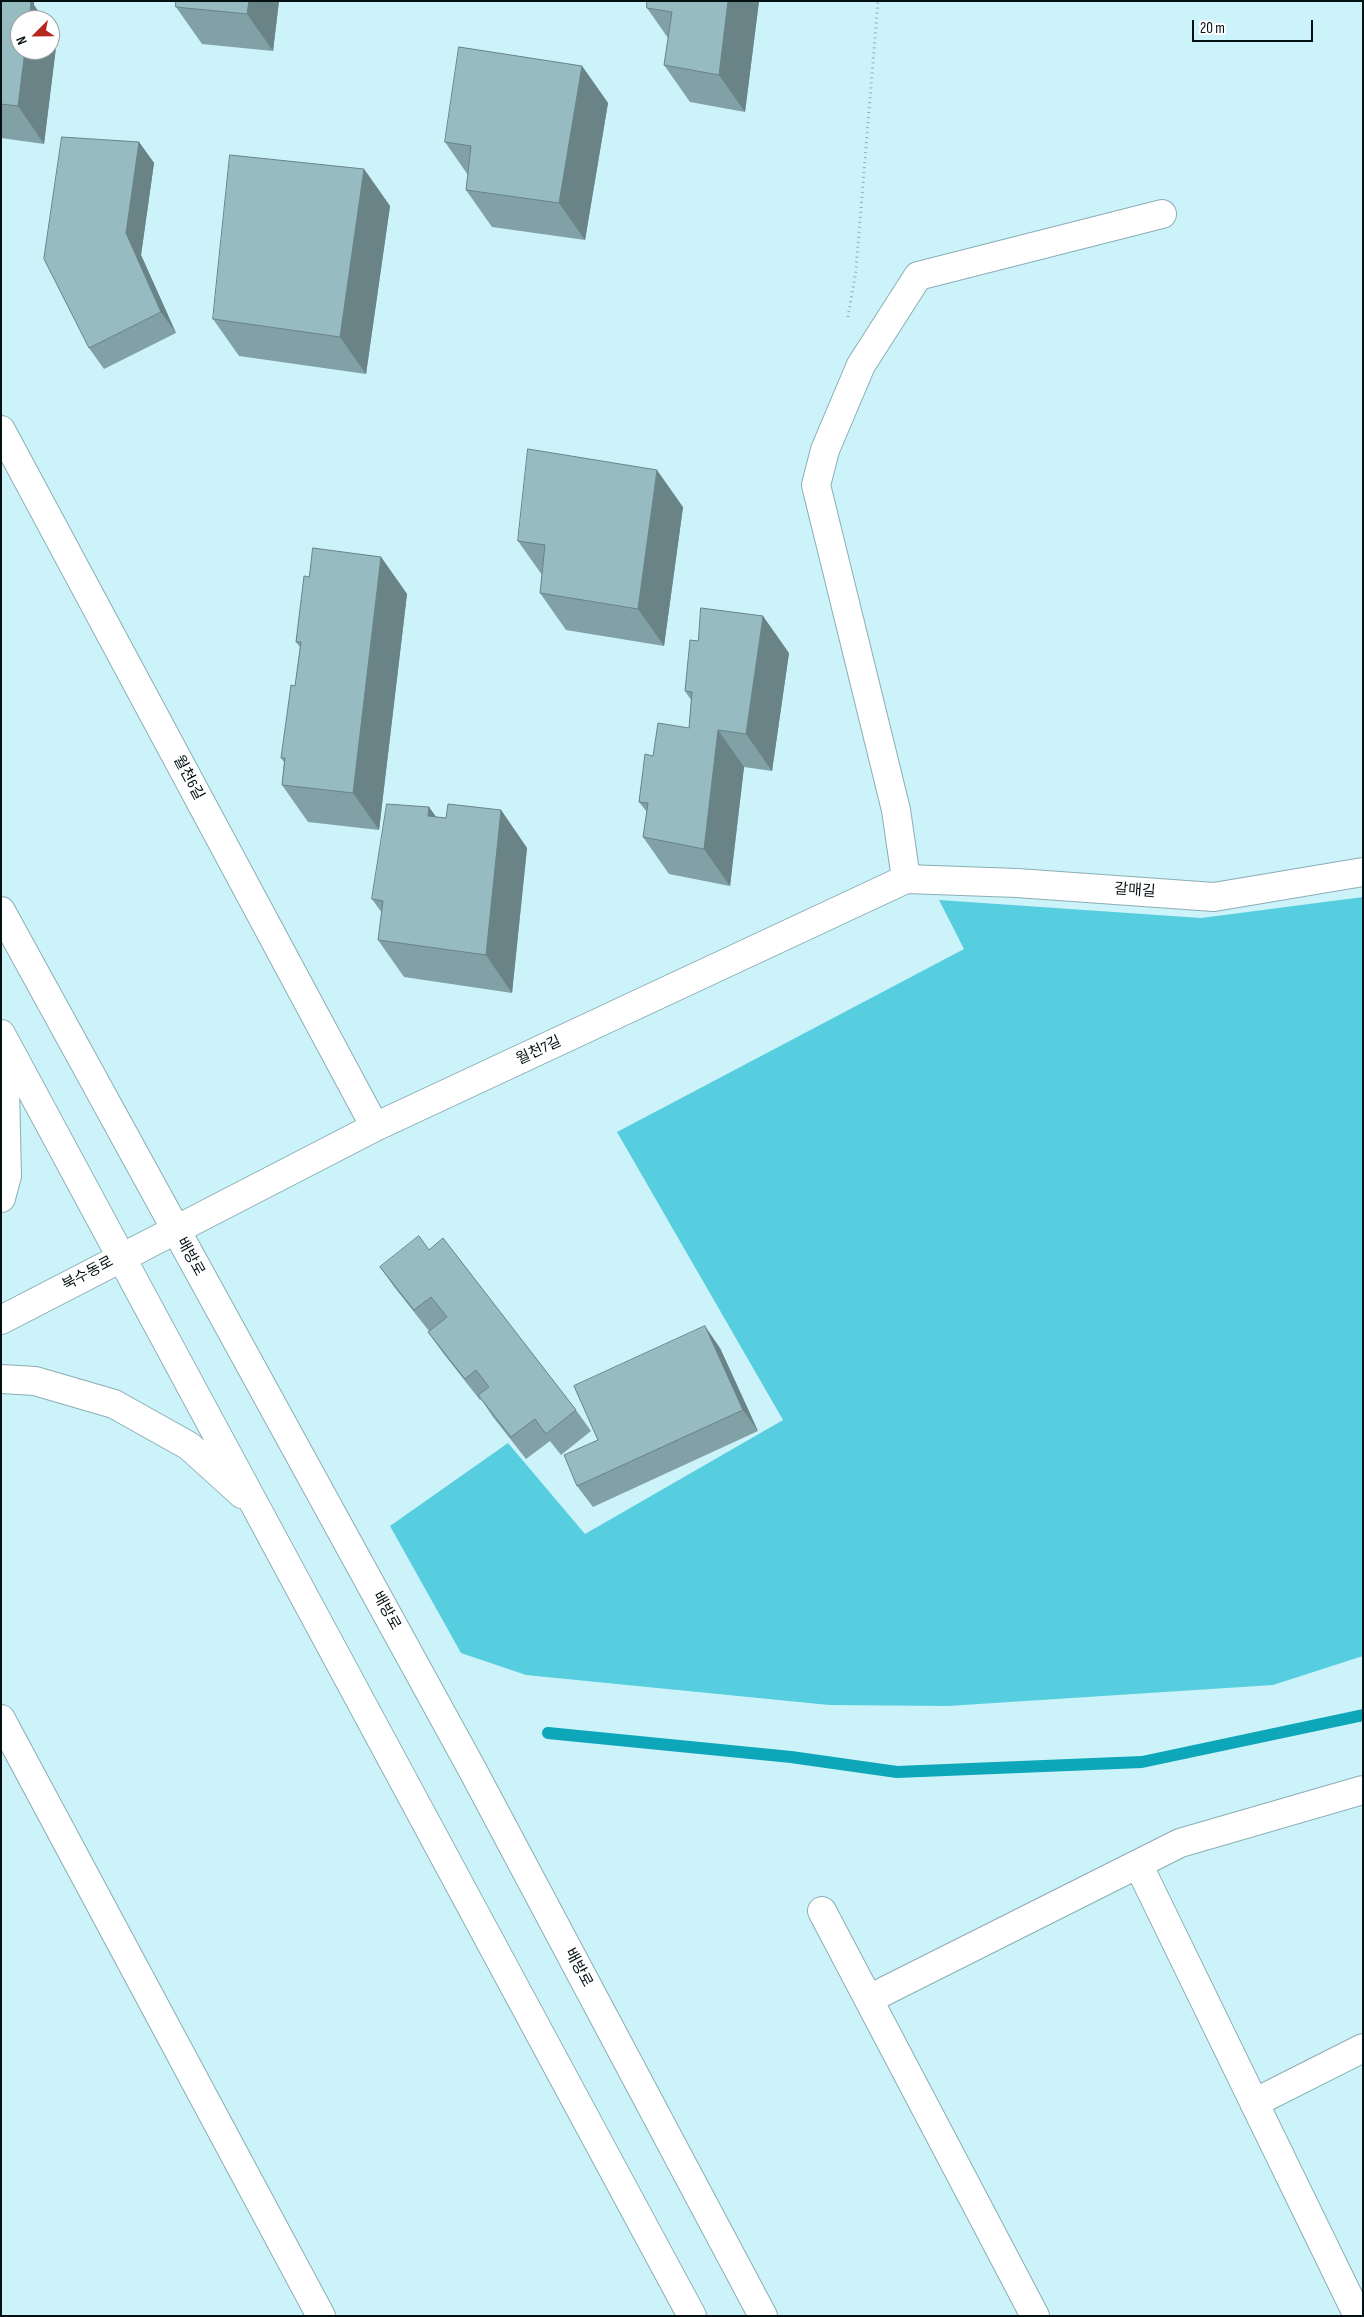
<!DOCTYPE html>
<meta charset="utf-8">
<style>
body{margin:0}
#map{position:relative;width:1364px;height:2317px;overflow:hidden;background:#cdf3fa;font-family:"Sofia Sans Condensed",sans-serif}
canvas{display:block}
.frame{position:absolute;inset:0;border:2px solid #041113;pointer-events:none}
.north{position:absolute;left:10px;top:10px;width:50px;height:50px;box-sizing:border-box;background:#fff;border:1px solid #9ba0a1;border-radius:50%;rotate:247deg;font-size:14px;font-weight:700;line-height:20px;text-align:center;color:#041113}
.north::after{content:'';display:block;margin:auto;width:18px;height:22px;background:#b62720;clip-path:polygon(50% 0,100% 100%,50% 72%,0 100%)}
.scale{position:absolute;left:1192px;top:20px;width:121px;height:22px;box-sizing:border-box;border:2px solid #041113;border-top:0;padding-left:6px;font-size:15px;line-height:18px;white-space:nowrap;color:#041113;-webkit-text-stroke:4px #fff;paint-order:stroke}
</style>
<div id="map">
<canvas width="1364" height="2317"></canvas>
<div class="frame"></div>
<div class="north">N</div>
<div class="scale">20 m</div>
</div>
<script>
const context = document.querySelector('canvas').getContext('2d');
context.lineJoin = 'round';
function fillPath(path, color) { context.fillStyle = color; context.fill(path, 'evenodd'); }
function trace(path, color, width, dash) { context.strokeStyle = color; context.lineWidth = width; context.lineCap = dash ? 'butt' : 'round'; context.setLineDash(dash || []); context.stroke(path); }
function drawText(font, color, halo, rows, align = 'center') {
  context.font = font + ' "Sofia Sans Condensed","Noto Sans KR",sans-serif'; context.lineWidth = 5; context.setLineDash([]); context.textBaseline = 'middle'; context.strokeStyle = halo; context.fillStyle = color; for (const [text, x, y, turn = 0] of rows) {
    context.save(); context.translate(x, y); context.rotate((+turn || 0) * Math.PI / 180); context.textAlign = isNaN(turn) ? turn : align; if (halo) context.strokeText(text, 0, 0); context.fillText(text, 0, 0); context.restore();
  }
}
const green = new Path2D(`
 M 1363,897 L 1363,1656 L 1273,1685 L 948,1706 L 829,1705 L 526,1675 L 461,1653 L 390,1526 L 508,1443 L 585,1534 L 783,1420 L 617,1132 L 964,949 L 939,900 L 1201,918 Z`);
const stream = new Path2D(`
 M 548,1733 L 791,1757 L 897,1772 L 1142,1762 L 1363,1715`);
const path = new Path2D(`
 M 848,317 L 856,270 L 878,1`);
const minor = new Path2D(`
 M 1,430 L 375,1127
 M 906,879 L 896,810 L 816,485 L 825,450 L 861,365 L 918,276 L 1162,214
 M 1,911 L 472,1769 L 763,2316
 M 1,1034 L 692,2316
 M 1,1077 L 5,1089 L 7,1176 L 1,1198
 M 1,1320 L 375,1127 L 906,879 L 1017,883 L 1214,897 L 1363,872
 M 1,1379 L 35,1381 L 114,1404 L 189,1446 L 242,1494
 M 1,1719 L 321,2316
 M 1138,1864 L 1358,2316
 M 822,1911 L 1035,2316
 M 869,1999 L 1180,1843 L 1363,1790
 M 1254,2103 L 1363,2048`);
const wall = new Path2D(`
 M 1,1 L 34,1 L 34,5 L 44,20 L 20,20 L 50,50 L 50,29 L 57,39 L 44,144 L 1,138 Z
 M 176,1 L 279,1 L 273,51 L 202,44 L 176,7 Z
 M 647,1 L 759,1 L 745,112 L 690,102 L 664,65 L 668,38 L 647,8 Z
 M 582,66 L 608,103 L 585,240 L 492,227 L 466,190 L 468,175 L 445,142 Z
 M 139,142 L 154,163 L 141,255 L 176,333 L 104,369 L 89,348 Z
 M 364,169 L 390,206 L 366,374 L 239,356 L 213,319 Z
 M 683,507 L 664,646 L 566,630 L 540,593 L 542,575 L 518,541 Z
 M 381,557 L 407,594 L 379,830 L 308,822 L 282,785 L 284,762 L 281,758 L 295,686 L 300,647 L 296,642 L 309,577 Z
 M 789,653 L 772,771 L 744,767 L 730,886 L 669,874 L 643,837 L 647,812 L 639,802 L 653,756 L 689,728 L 691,700 L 685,691 Z
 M 429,807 L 436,817 L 446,818 L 501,810 L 527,848 L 512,993 L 404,977 L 378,940 L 382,913 L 372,899 Z
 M 429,1250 L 576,1410 L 591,1431 L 561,1455 L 550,1441 L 526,1459 L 493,1417 L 481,1399 L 480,1400 L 443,1353 L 428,1332 L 429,1331 L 395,1288 L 380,1267 Z
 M 720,1348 L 758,1431 L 593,1507 L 577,1486 Z`);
const shadedWall = new Path2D(`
 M 5,1 L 34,1 L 34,5 L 44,20 L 20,20 Z
 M 249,1 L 279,1 L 273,51 L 247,14 Z
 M 728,1 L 759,1 L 745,112 L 719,75 Z
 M 50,29 L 57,39 L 44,144 L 18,106 L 25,50 L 50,50 Z
 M 582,66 L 608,103 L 585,240 L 559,203 Z
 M 139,142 L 154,163 L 141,255 L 176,333 L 161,312 L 126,233 Z
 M 364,169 L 390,206 L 366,374 L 340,337 Z
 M 657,470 L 683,507 L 664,646 L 638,609 Z
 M 381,557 L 407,594 L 379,830 L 353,793 Z
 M 763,616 L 789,653 L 772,771 L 746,734 Z
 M 718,730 L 744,767 L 730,886 L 704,849 Z
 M 429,807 L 455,844 L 428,816 Z
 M 501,810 L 527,848 L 512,993 L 486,955 Z
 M 705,1326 L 720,1348 L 758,1431 L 743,1410 Z`);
const building = new Path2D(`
 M 1,1 L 25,1 L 31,2 L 29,20 L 20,20 L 20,50 L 25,50 L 18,106 L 1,104 Z
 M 176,1 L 249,1 L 247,14 L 176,7 Z
 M 647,1 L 728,1 L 719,75 L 664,65 L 672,12 L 647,8 Z
 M 459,47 L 582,66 L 559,203 L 466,190 L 471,146 L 445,142 Z
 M 62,137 L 139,142 L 126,233 L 161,312 L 89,348 L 44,259 Z
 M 230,155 L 364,169 L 340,337 L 213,319 Z
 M 528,449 L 657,470 L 638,609 L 540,593 L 545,545 L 518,541 Z
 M 313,548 L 381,557 L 353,793 L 282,785 L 285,758 L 281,758 L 291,685 L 295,686 L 301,642 L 296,642 L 304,576 L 309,577 Z
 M 701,608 L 763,616 L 746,734 L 718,730 L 704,849 L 643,837 L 648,803 L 639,802 L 645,754 L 653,756 L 658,723 L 689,728 L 692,692 L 685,691 L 690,640 L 698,641 Z
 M 387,804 L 429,807 L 428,816 L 446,818 L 448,804 L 501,810 L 486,955 L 378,940 L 383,901 L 372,899 Z
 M 419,1236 L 429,1250 L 443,1238 L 576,1410 L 546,1434 L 535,1419 L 511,1437 L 478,1395 L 489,1387 L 476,1370 L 465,1379 L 428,1332 L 447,1317 L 431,1297 L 414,1310 L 380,1267 Z
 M 705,1326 L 743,1410 L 577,1486 L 564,1455 L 598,1440 L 574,1386 Z`);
const streetNames = [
 ["월천6길",188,778,62],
 ["갈매길",1135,891,4],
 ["월천7길",539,1051,-25],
 ["배방로",190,1257,61],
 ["북수동로",88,1274,-28],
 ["배방로",386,1611,61],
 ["배방로",578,1968,62]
];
fillPath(green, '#57cedf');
trace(stream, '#0ea7b9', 12);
trace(minor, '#89aeb4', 30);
trace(path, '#90aeb4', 3, [1, 4]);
trace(minor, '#fff', 28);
fillPath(wall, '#81a1a6');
fillPath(shadedWall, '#698387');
fillPath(building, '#96bbc1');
trace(building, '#698387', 1);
drawText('15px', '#041113', '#fff', streetNames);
</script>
